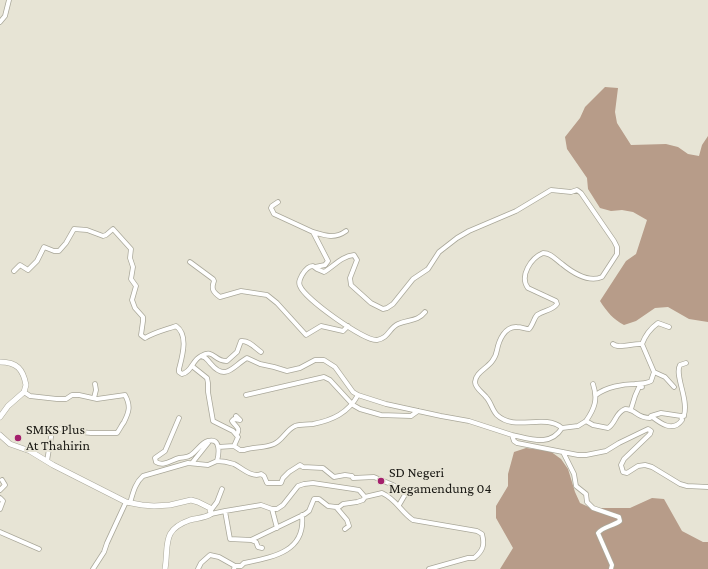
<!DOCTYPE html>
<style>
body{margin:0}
canvas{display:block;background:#e7e4d5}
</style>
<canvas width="708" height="569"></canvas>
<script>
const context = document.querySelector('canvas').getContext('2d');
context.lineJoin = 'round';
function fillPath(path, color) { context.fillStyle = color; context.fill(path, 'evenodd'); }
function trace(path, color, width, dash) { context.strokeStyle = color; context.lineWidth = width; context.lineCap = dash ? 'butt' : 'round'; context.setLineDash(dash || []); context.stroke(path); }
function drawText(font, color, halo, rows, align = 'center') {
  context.font = font + ' "Crimson Pro",serif'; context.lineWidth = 4; context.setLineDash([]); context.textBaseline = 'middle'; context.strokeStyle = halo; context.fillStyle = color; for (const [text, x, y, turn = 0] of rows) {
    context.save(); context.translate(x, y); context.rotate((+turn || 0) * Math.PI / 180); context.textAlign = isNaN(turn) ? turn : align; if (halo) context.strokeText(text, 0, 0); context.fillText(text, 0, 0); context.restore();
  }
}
const forest = new Path2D(`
 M 605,87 L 618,88 L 615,112 L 617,123 L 631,145 L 666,144 L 678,147 L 688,154 L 699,156 L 702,145 L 708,136 L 708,322 L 689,319 L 668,307 L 655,308 L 636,321 L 624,325 C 613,319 607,312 600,301 L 626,261 L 636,254 L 647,220 L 633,212 L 622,210 L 611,211 L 600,208 L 588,189 L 587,178 L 567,149 L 565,137 L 580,118 L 585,107 Z
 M 526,448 L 550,451 L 561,459 L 568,469 L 575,492 L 580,503 L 591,508 L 630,508 L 652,498 L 664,499 L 682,531 L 703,542 L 708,542 L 708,569 L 500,569 L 513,548 L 496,518 L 496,506 L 508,486 L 508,474 L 514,452 Z`);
const minor = new Path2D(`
 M 0,22 L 5,16 L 9,0
 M 278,202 L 272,206 L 271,208 L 274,214 L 313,232
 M 190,262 L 213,279 L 214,281 C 211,289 213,292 220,297 L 241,291 L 267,295 L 277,303 L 306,335 L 321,326 L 343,331 L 348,326
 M 315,267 L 325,265 L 328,261 L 313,232 C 326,236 335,239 346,231
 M 14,271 L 20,265 L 28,270 L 37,261 L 44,247 L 54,251 L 59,251 L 66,243 L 74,229 L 87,230 L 103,236 L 106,235 L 113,229 L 131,249 L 130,258 L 133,267 L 131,279 L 136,286 L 132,300 L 135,308 L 143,317 L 143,321 L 141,335 L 145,338 C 155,332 165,330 176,326 C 189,335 182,357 179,369 L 179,372 L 182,374 C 192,372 192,360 201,356 C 207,357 207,360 211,364 C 226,382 234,365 247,358 L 260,364 L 274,367 L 287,371 L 300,368 L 315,360 L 324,360 L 335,367 L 353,392 L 358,395 L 386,404 L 441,416 L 469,421 L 512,435 L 514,441 L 517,443 L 578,455 L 586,455 L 606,451 L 619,443 L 648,429 L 651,431 L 650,434 L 624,459 L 621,465 L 623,472 L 627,473 L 638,466 L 645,465 L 652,467 L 680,484 L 687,486 L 708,487
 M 425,312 C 417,322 409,319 398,324 C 389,328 389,338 377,340 C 364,341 305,299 300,286 C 298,282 300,279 302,275 C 305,270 308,266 313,266 L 317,269 L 324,272 C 334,266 342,256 354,255 L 357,260 L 350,278 L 351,285 L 371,303 L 383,309 L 387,308 L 393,304 L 413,279 L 428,269 L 439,252 L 457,238 L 469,231 L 516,211 L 551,190 L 571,192 L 577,190 L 581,193 L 614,241 L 617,247 L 617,254 L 602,277 C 588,283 573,273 562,264 C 555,259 551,253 543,253 C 531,258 519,276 528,288 L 556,301 L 557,304 C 552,311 544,310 537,315 C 534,318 533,325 529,329 C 525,329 522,327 517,327 C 505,326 499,340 497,350 C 494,368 476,369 475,382 C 475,388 483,393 486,397 C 491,402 492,410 497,415 C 515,432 544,413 562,428 C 550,447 531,439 512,435
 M 613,344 C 618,349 634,343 642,344
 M 201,356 C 214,348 214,362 227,361 L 237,352 L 241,341 C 249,340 255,348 261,352
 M 192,366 L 207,378 L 208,383 L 208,392 L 213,421 L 233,431 L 238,437 L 234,446 L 218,447
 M 654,372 L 665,377 L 674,387
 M 24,392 L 30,396 L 57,399 L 66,399 L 72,395 L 79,395 L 97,399 L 125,395 C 131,406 129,412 124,422 C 121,426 120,429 117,433 L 91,433 L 71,431 L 57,428 L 52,431 L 47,461
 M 246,395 L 324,377 L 330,380 L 353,405 L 360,409 L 381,415 L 411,416 L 418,411
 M 596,395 C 606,387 623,384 635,384 C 641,383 646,384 651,381 L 654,372 L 642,344 C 645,336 651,328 658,323 L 669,327
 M 94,398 L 96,390 L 95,384
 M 631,409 L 635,396 L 639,387 L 642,387
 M 236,416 L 240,420 L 234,419 L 232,421 C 235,426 241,428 237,434
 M 651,416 L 661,413 L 681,416
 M 586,421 C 595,408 598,399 593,384
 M 562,428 L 578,426 L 586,421 L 593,425 L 608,428 C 616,423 615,413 625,409 C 636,409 636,418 650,418 L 651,416 C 660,423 673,433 682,420 L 681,416 L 684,416 L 684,415 C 689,399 674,375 680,365 L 686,363
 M 234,446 L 240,450 L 244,450 C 254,447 265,448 274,444 C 283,440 286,430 295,426 C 301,424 307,425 313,424 C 333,420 348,413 358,395
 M 563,452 L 574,474 L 576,486 L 586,494 L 587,502 L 593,508 L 619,517 L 620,521 C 613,526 602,527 598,533 L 612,565 L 611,569
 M 217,461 C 223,461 228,462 234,464 C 242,468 252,478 261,474 L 264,476 L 267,483 L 281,483 L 283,478 L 289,472 L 300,465 L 303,467 L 323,468 L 334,477 L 345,475 L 352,476 L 353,478 L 374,477 L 393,485 L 406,493 L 399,505
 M 192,463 L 208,443
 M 0,490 L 5,485 L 2,480
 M 0,498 L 3,501 L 0,509
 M 130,503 C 133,493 135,483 143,476 L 188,463 L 208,465 L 217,461 C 219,454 221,437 208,441 C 201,443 197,451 191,455 C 187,458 184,457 179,458 C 171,460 164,467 156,462 L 155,458 L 165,451 L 179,418
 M 336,507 L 339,507 L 343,504 L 357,502 L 363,500 L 365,497 L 382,493 C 396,499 401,512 413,520 L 477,531 L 482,534 C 485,545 483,551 474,558 L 468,558 L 429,569
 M 272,509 L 277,528
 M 211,510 L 217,502 L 222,489
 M 225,511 L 261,505 L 272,509 L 277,509 L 283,505 L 298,486 L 304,484 L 313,483 L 353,489 L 359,490 L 365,497
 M 211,514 L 225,511 L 230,539 L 251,540 L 256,542 L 258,547 L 262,548
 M 0,532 L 39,549
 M 251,540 L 305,514 L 309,511 L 314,499 L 319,499 L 328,506 L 336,507 L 347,520 L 349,526 L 345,529
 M 93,569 L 104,552 L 107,543 L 126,502
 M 198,569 L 201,563 L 210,555 L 219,557 L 235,566
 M 234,569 L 235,566 L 241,566 L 244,563 C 273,557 306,552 302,515`);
const tertiary = new Path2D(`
 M 0,362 C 17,362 23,369 26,385 L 24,392 L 8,406 L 0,417
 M 0,435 L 10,444 L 30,451 L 53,465 L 126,502 L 142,505 L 154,506 L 170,505 L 191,500 L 198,502 L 210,508 L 211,514 C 205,518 197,518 190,520 C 161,530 169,545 165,569`);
const markers = [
 [18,438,4,"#a41f6c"],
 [381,481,4,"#a41f6c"]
];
const poiNames = [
 ["SMKS Plus",26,430],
 ["At Thahirin",26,446],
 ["SD Negeri",389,473],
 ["Megamendung 04",389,489]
];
fillPath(forest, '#b79c89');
trace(minor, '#aaa89a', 5.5);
trace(tertiary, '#aaa89a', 6);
trace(minor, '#fff', 4);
trace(tertiary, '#fff', 5);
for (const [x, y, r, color] of markers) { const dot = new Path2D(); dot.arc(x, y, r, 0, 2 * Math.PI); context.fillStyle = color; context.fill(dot); trace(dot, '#e7e4d5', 1.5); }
drawText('14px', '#1a1914', '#e7e4d5', poiNames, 'left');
</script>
